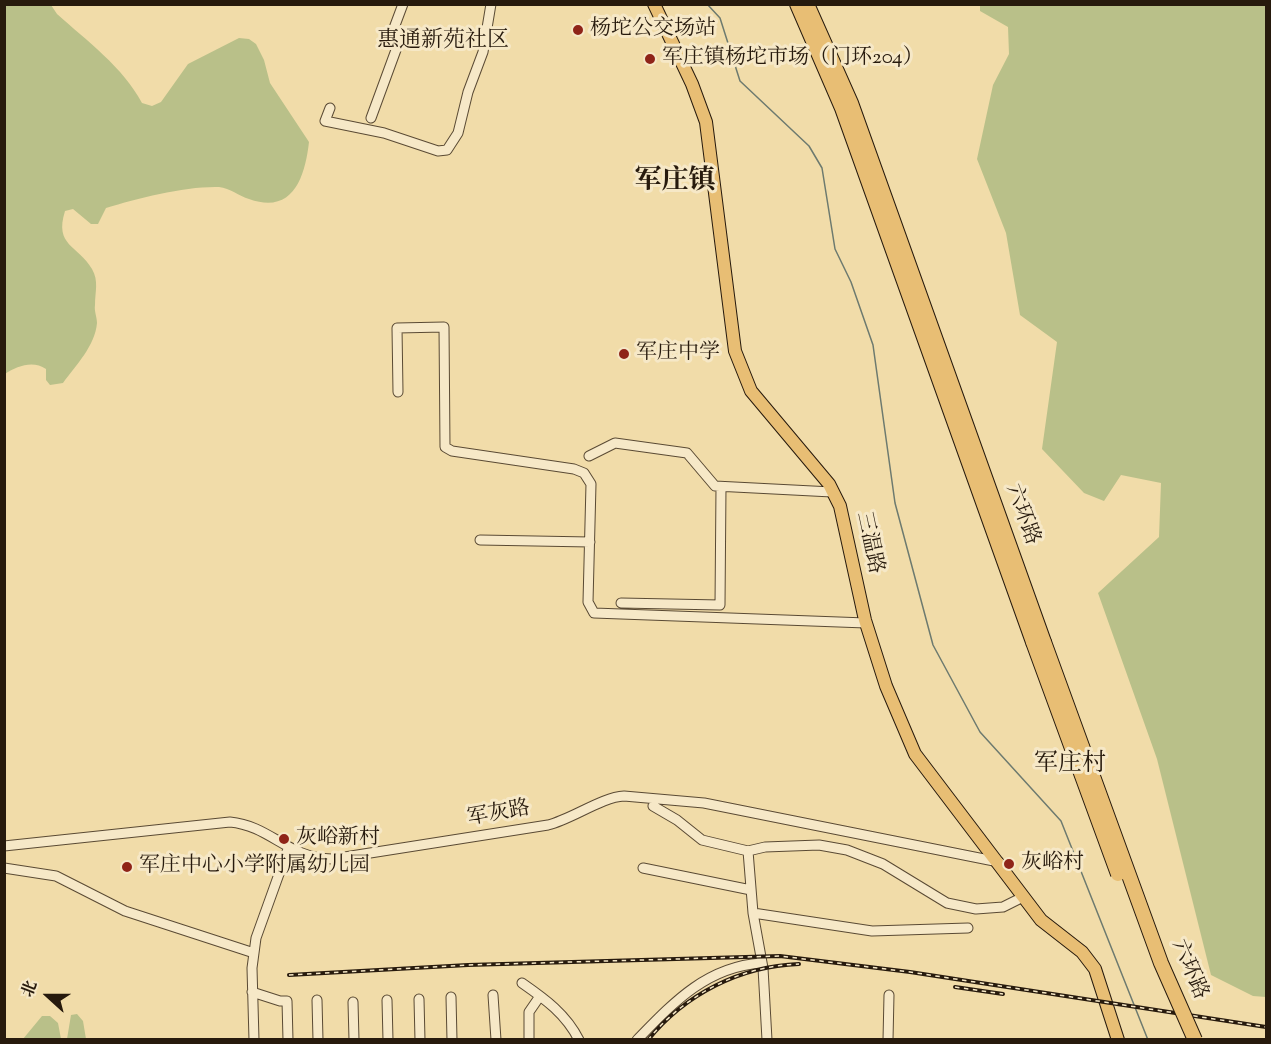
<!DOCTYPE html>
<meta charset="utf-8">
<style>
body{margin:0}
#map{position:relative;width:1271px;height:1044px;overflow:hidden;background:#f1dca9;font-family:"Sorts Mill Goudy","Noto Serif SC",serif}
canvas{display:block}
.frame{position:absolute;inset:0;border:6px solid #271a0d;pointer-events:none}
.north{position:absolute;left:18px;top:966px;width:60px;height:60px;-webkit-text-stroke:4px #f6e8c7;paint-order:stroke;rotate:291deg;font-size:16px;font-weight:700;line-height:24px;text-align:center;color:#271a0d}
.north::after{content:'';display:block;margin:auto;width:21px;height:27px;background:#271a0d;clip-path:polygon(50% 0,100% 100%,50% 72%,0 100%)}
</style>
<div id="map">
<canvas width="1271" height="1044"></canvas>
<div class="frame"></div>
<div class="north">北</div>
</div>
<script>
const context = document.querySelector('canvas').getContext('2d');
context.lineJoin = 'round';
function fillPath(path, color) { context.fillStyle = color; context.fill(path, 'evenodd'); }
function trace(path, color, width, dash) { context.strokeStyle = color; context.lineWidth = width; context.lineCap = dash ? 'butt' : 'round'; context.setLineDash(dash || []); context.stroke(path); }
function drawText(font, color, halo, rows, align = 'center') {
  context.font = font + ' "Sorts Mill Goudy","Noto Serif SC",serif'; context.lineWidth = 6; context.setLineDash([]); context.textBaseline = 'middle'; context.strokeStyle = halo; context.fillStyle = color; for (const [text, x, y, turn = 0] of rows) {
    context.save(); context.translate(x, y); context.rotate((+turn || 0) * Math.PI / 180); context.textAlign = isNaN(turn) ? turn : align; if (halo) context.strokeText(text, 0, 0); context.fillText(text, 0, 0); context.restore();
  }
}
const green = new Path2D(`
 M 5,4 L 51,5 L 57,14 C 87,41 123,67 142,103 L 152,106 L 161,102 L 188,64 L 239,38 L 249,39 L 256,44 L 264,60 L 270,83 L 309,142 C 305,177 293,215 249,199 C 239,196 230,188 219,187 C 186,186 138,198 106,208 L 98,224 L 91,224 L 73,209 L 65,211 C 54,246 78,245 92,269 C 99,281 95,292 95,305 C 94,311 97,317 97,323 C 95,346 76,365 63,383 L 50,385 L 46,380 L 46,369 C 33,360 17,366 5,374 Z
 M 980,5 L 1266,5 L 1266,997 L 1253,996 L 1211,975 L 1157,759 L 1098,593 L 1159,537 L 1161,483 L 1121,475 L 1104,501 L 1084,493 L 1042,449 L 1057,342 L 1020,315 L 1006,233 L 977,159 L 993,85 L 1009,54 L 1008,27 L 980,11 Z
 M 77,1014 L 83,1021 L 86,1039 L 67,1039 L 71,1015 Z
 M 42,1016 L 50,1016 L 58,1023 L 61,1039 L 23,1039 Z`);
const stream = new Path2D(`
 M 707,4 L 720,18 L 740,81 L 809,146 L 822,168 L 835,249 L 851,282 L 873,345 L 895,503 L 933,645 L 980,732 L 1061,821 L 1148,1040`);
const minor = new Path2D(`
 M 330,108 L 325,121 L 384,133 L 438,151 L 447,150 L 458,133 L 468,92 L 483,52 L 491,4
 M 371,118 L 400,39 L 391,36 L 403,4
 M 398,392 L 397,328 L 444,327 L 445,447 L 452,451 L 574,469 L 584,473 L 591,484 L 588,602 L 594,613 L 866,623
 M 589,456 L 615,443 L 687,453 L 715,486 L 832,492
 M 480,540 L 590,542
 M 621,603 L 720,605 L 721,487
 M 653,806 L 677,820 L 702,840 L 748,851 L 765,847 L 819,845 L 847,850 L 883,864 L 947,903 L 976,909 L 1003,907 L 1023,897
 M 4,846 L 230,822 C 271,826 287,858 332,859 L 548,825 C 572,819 602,797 624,796 L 704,803 L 999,862
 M 748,851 L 753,913 L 763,968 L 767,1040
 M 4,868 L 56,876 L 125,911 L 254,953
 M 643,868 L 751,890
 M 753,913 L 872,931 L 968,928
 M 522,983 C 545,999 566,1014 579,1040
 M 252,992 L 280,1001 L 287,1001 L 288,1040
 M 493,995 L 496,1040
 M 451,997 L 452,1040
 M 419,999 L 420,1040
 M 317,1000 L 318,1040
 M 387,1000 L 388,1040
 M 353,1002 L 354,1040
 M 254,1040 L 252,968 L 256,938 L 288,849
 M 529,1040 L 529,1012 L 540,996
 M 637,1040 C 673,1003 706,967 761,963
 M 888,1040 L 889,995`);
const major = new Path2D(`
 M 654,4 L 692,84 L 706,122 L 735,351 L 751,391 L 829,484 L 840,506 L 865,620 L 886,686 L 915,754 L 1041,920 L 1082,952 L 1095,969 L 1118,1040`);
const highway = new Path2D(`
 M 797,4 L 842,108 L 1033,642
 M 807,4 L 851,103 L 1044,642`);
const rail = new Path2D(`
 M 289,975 L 468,965 L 780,956 L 910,972 L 1266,1027
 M 955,987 L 1003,994
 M 648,1040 C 685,994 741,966 799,964`);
const highwayBridge = new Path2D(`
 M 1033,642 L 1118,874
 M 1044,642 L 1161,963 L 1195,1040`);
const markers = [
 [578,30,6,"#8f2418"],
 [650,59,6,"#8f2418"],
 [624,354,6,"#8f2418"],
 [284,839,6,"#8f2418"],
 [1009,864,6,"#8f2418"],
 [127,867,6,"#8f2418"]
];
const poiNames = [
 ["杨坨公交场站",590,30],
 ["军庄镇杨坨市场（门环204）",662,59],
 ["军庄中学",636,354],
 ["灰峪新村",296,839],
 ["灰峪村",1021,864],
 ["军庄中心小学附属幼儿园",139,867]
];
const streetNames = [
 ["六环路",1021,515,70],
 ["三温路",868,543,78],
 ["军灰路",499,815,-10],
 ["六环路",1188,970,67]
];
const neighbourhoodNames = [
 ["惠通新苑社区",443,42]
];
const quarterNames = [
 ["军庄村",1070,766]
];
const districtNames = [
 ["军庄镇",675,183]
];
fillPath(green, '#b9c089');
trace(stream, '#6d7a6f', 1.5);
trace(minor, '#5a4a34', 11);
trace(major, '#271a0d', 14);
trace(highway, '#271a0d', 16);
trace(minor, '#f6e8c7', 9);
trace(major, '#e8be74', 12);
trace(highway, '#e8be74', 14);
trace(rail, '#271a0d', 4);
trace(rail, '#f6e8c7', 1.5, [4.5]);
trace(highwayBridge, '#271a0d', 16, []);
trace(highwayBridge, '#e8be74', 14);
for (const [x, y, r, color] of markers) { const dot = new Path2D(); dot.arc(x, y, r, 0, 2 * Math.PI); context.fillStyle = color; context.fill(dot); trace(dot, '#f6e8c7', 2); }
drawText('21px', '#271a0d', '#f6e8c7', poiNames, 'left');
drawText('21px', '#271a0d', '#f6e8c7', streetNames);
drawText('22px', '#271a0d', '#f6e8c7', neighbourhoodNames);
drawText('24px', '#271a0d', '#f6e8c7', quarterNames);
drawText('bold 27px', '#271a0d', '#f6e8c7', districtNames);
</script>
